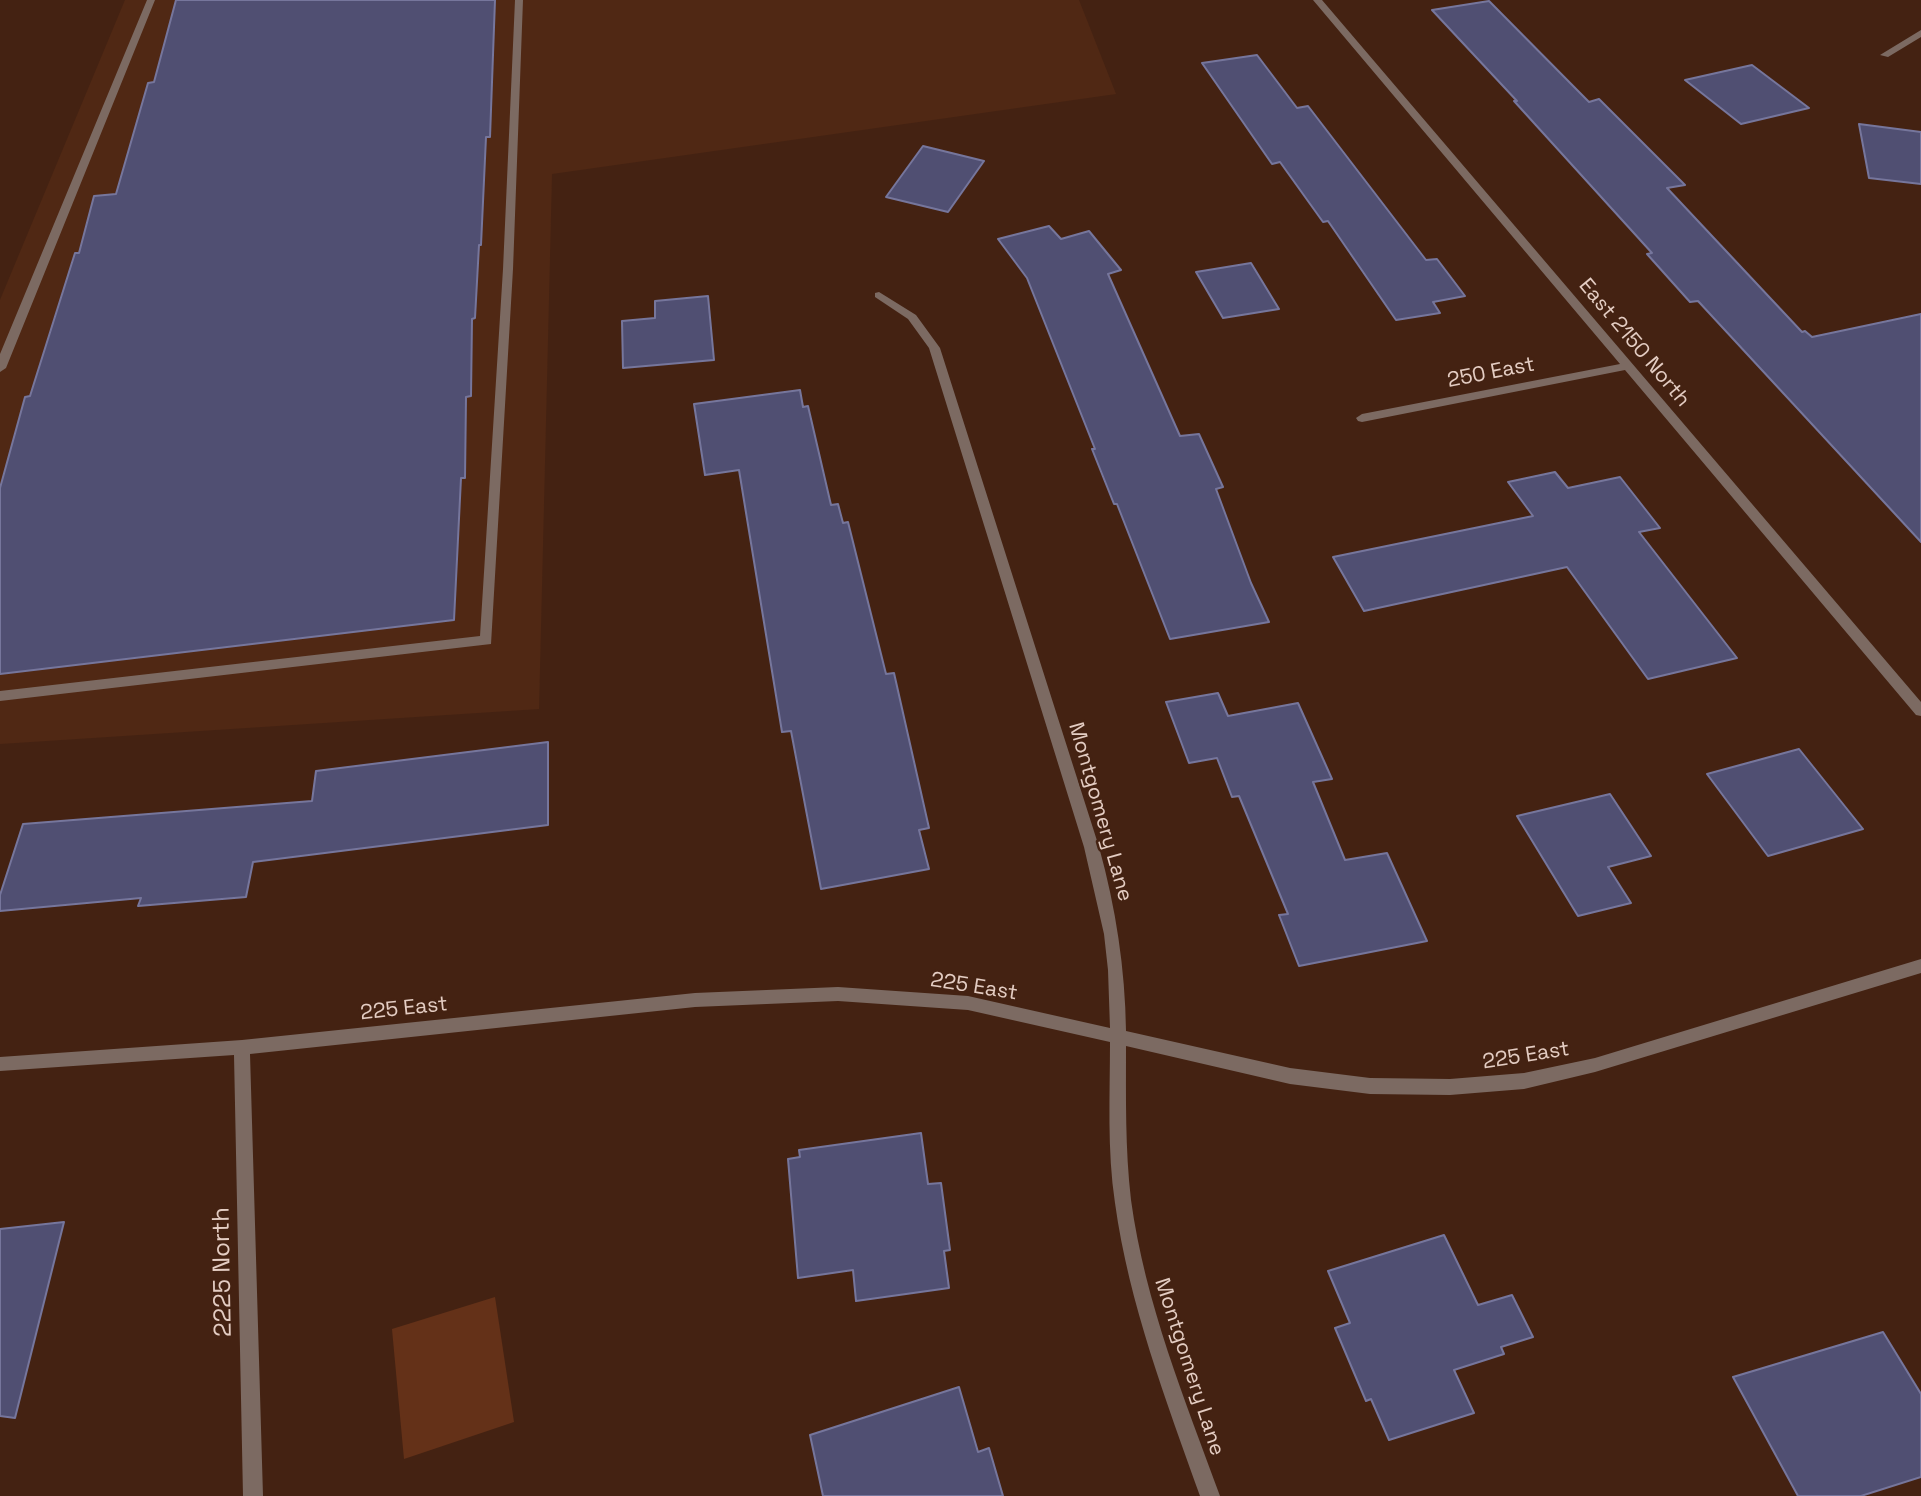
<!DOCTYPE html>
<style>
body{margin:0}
canvas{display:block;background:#442212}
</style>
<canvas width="1921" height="1496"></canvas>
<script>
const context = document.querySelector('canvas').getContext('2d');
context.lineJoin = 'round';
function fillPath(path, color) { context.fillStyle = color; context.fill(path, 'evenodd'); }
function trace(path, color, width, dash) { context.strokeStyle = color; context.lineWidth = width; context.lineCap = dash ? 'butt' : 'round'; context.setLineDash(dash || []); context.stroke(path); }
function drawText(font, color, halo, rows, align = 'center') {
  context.font = font + ' "Space Grotesk",sans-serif'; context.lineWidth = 5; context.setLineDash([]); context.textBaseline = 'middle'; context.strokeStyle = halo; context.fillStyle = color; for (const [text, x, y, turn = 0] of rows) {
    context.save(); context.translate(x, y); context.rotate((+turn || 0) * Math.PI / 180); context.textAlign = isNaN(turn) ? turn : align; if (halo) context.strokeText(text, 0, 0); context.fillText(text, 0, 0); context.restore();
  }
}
const built = new Path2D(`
 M 125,0 L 1079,0 L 1116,94 L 552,174 L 539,709 L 0,744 L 0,300 Z`);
const green = new Path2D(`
 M 495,1297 L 514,1422 L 404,1459 L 392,1329 Z`);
const building = new Path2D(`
 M 176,0 L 495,0 L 490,137 L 486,137 L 481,245 L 479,245 L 475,318 L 472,319 L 471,396 L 466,397 L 465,478 L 461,478 L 454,620 L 0,674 L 0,488 L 25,397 L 30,396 L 75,253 L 79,253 L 94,196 L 116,194 L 148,83 L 154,82 Z
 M 1489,1 L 1589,102 L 1599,99 L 1685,185 L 1667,188 L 1802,332 L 1805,331 L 1812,337 L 1921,314 L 1921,542 L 1698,301 L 1690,302 L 1647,254 L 1652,253 L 1514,101 L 1517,101 L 1432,10 Z
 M 1257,55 L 1297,108 L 1308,106 L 1426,260 L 1437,259 L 1465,296 L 1433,302 L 1440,313 L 1396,320 L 1328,221 L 1323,222 L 1280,162 L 1272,164 L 1202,63 Z
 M 1752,65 L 1809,108 L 1741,124 L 1685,80 Z
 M 1859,124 L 1921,132 L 1921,184 L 1869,178 Z
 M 923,146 L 984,161 L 948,212 L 886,197 Z
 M 1049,226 L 1061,239 L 1089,231 L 1121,270 L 1108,274 L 1180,436 L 1199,434 L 1223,487 L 1216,489 L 1251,583 L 1269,622 L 1170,639 L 1117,504 L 1114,504 L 1092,449 L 1095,449 L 1027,278 L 998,239 Z
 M 1251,263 L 1279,309 L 1223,318 L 1196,272 Z
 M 708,296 L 714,360 L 623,368 L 622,321 L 655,318 L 655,301 Z
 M 800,390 L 803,407 L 808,406 L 831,505 L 838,504 L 843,523 L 848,522 L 886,674 L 894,673 L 929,828 L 919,830 L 929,869 L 821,889 L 791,731 L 782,732 L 739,470 L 705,475 L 694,404 Z
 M 1555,472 L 1568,488 L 1620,477 L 1660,528 L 1639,532 L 1737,658 L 1648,679 L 1567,567 L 1364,611 L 1333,557 L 1533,516 L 1508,482 Z
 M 1218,693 L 1228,716 L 1298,703 L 1332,779 L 1313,782 L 1345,860 L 1387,853 L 1427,941 L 1299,966 L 1279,915 L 1288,914 L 1239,796 L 1232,797 L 1217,758 L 1189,763 L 1166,702 Z
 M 548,742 L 548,825 L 253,862 L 246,897 L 138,906 L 141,898 L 0,911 L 0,895 L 23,824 L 312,801 L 316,771 Z
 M 1799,749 L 1863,829 L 1768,856 L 1707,774 Z
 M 1610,794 L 1651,856 L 1608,867 L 1631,903 L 1578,916 L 1517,816 Z
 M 921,1133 L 928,1184 L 941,1183 L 950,1250 L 944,1251 L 949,1288 L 856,1301 L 853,1270 L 798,1278 L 788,1159 L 800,1157 L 799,1150 Z
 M 64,1222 L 15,1418 L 0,1416 L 0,1229 Z
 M 1444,1235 L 1478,1305 L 1512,1295 L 1533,1337 L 1501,1347 L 1504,1354 L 1454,1370 L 1474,1413 L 1389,1440 L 1371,1399 L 1366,1401 L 1335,1328 L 1350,1323 L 1328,1271 Z
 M 1883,1332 L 1921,1394 L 1921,1477 L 1861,1496 L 1798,1496 L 1733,1377 Z
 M 959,1387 L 978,1452 L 989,1448 L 1003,1496 L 823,1496 L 810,1435 Z`);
const lane = new Path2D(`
 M 147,0 L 155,0 L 6,368 L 0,372 L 0,354 Z
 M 515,0 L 523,0 L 513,269 L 491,644 L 0,701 L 0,691 L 480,636 L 503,269 Z`);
const street = new Path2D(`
 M 1313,0 L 1322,0 L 1921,702 L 1921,716 L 1916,715 L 1625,370 L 1362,422 L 1358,421 L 1356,418 L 1362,414 L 1620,364 Z
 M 1921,30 L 1921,37 L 1888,57 L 1880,55 Z
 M 879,292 L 916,315 L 940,348 L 1099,847 C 1116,909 1125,968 1126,1031 L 1290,1068 L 1370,1078 L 1450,1079 L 1524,1073 L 1595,1058 L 1921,959 L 1921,973 L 1595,1072 L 1524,1089 L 1450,1095 L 1370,1094 L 1290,1084 L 1126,1046 C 1126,1098 1125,1149 1131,1200 C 1145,1303 1185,1400 1220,1496 L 1200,1496 C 1166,1400 1129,1304 1115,1203 C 1107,1150 1110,1096 1110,1042 L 968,1010 L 838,1001 L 695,1007 L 250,1054 L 263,1496 L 243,1496 L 234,1055 L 0,1071 L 0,1057 L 242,1040 L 695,993 L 838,987 L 968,996 L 1110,1028 L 1108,970 L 1104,934 L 1084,847 L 929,348 L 908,319 L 875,297 L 875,293 Z`);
const streetNames = [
 ["East 2150 North",1634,343,50],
 ["250 East",1491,373,-11],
 ["Montgomery Lane",1100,812,74],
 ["225 East",974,987,9],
 ["225 East",404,1009,-6],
 ["225 East",1526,1056,-9],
 ["Montgomery Lane",1189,1367,72]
];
const nearStreetnames = [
 ["2225 North",223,1272,-91]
];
fillPath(built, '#502814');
fillPath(green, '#643118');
fillPath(building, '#504f72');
trace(building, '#76769c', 2);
fillPath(lane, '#7c6a62');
fillPath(street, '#7c6a62');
drawText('21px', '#e4cdc3', '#442212', streetNames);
drawText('24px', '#e4cdc3', '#442212', nearStreetnames);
</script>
